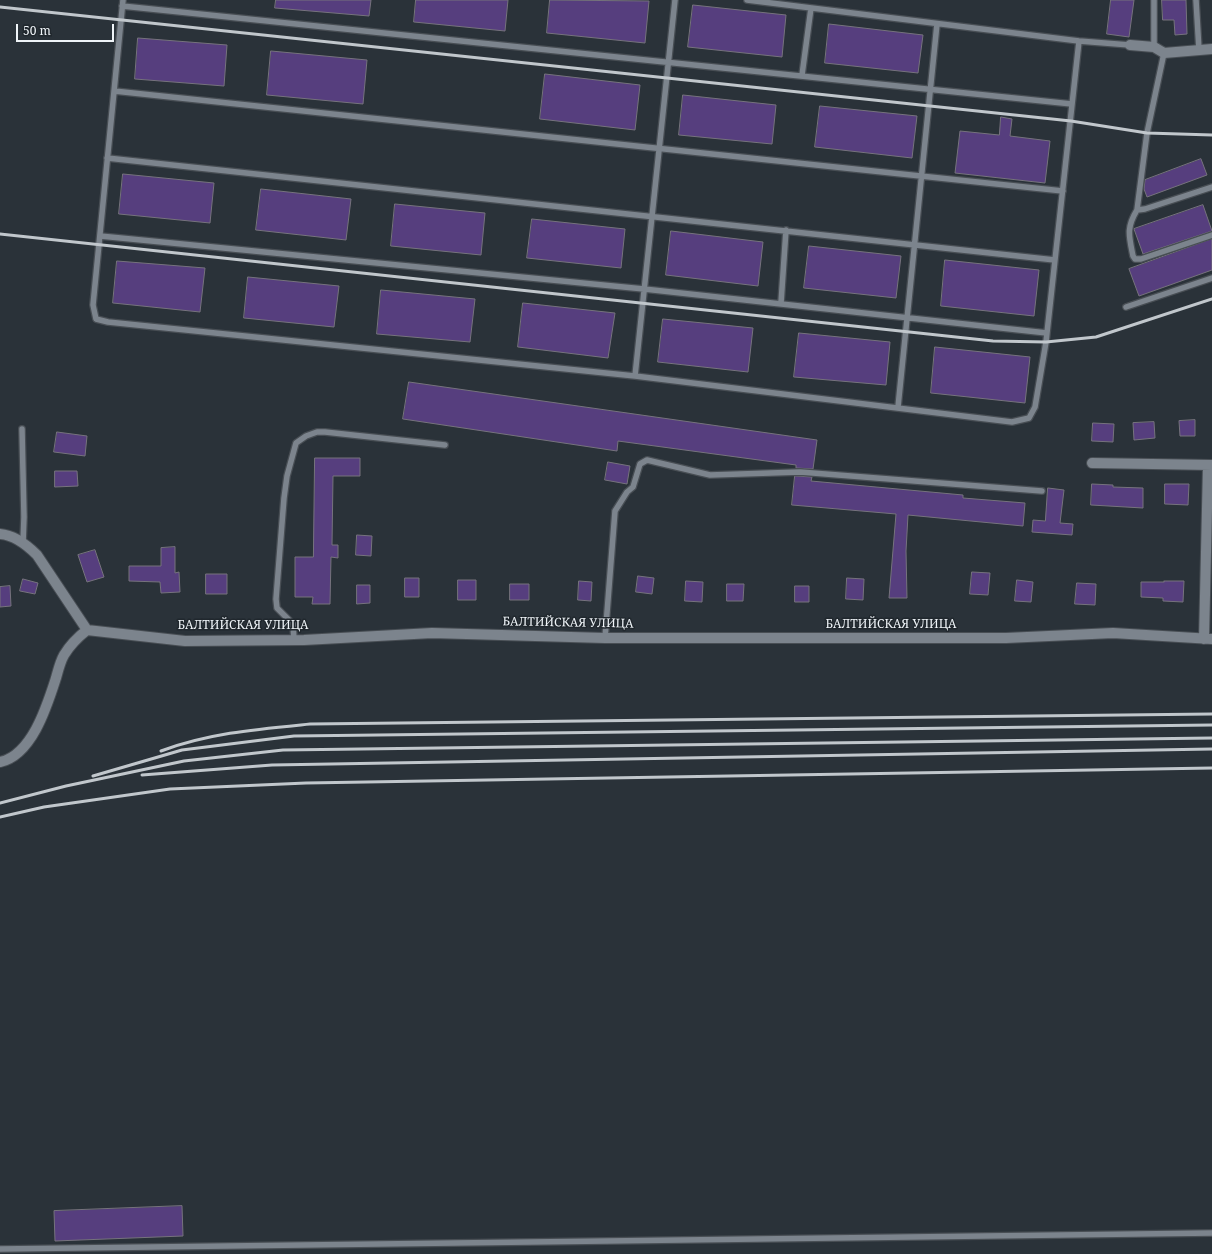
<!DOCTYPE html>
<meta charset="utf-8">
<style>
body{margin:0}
#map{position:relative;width:1212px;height:1254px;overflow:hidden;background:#2a3239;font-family:"Noto Serif",serif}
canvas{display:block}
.scale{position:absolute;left:16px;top:24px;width:98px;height:18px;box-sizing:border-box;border:2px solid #eff4f8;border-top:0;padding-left:5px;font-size:12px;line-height:14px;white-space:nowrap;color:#eff4f8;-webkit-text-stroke:3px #21282e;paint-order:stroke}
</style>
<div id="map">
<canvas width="1212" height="1254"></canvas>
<div class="scale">50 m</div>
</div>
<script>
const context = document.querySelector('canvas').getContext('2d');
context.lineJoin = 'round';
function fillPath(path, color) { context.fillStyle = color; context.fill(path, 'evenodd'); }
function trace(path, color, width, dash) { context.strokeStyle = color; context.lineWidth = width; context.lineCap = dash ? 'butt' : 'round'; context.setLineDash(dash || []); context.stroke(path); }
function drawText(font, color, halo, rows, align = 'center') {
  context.font = font + ' "Noto Serif",serif'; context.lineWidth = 3; context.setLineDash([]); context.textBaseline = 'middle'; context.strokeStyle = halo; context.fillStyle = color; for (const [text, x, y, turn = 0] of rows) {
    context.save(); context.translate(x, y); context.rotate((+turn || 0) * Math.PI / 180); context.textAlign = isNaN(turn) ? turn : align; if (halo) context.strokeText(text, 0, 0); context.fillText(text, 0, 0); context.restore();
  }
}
const building = new Path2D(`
 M 276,0 L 371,0 L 369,16 L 275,8 Z
 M 416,0 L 508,0 L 505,31 L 414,22 Z
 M 550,0 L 649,1 L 645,43 L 547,33 Z
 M 1111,0 L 1134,0 L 1129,37 L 1107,34 Z
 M 1162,0 L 1186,0 L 1187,34 L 1175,35 L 1174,20 L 1163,20 Z
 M 693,5 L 786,15 L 782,57 L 688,47 Z
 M 829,24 L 923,35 L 918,73 L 825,63 Z
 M 138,38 L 227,45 L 224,86 L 135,79 Z
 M 271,51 L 367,60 L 363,104 L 267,95 Z
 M 545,74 L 640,85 L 635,130 L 540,119 Z
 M 683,95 L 776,105 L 772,144 L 679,135 Z
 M 820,106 L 917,116 L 912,158 L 815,147 Z
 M 1001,117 L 1012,119 L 1010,136 L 1050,141 L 1045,183 L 955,173 L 960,131 L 999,135 Z
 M 1201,159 L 1207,175 L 1147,197 L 1144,189 L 1145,180 Z
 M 123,174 L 214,183 L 210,223 L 119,214 Z
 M 261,189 L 351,199 L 346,240 L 256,230 Z
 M 395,204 L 485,213 L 481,255 L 391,246 Z
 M 1203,205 L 1212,231 L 1143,254 L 1134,229 Z
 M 532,219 L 625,229 L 621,268 L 527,258 Z
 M 671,231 L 763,242 L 758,286 L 666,275 Z
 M 1212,239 L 1212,270 L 1139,296 L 1129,269 Z
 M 809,246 L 901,256 L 896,298 L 804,288 Z
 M 945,260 L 1039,270 L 1034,316 L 941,306 Z
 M 117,261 L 205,268 L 200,312 L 113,303 Z
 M 248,277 L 339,286 L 334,327 L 244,318 Z
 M 381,290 L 475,299 L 470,342 L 377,334 Z
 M 523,303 L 615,313 L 608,358 L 518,347 Z
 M 663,319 L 753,328 L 748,372 L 658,362 Z
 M 799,333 L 890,342 L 886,385 L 794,377 Z
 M 935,347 L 1030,357 L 1025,403 L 931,393 Z
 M 409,382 L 817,440 L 813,469 L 796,468 L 796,465 L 618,441 L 617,451 L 403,419 Z
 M 1195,420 L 1195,436 L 1180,436 L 1179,421 Z
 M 1154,422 L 1155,438 L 1134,440 L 1133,423 Z
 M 1093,423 L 1114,424 L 1113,442 L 1092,441 Z
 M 57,432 L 87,436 L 85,456 L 54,452 Z
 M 315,458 L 360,458 L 360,476 L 333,476 L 332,545 L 338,545 L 338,558 L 331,557 L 330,604 L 312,604 L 313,597 L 295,597 L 295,557 L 313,557 Z
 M 608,462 L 630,466 L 627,484 L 605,480 Z
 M 55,471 L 77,471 L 78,486 L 55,487 Z
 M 795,476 L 812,477 L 811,481 L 963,495 L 963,498 L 1025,503 L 1023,526 L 908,515 L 906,551 L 907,598 L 889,598 L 896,514 L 792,505 Z
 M 1092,484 L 1113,485 L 1113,487 L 1143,488 L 1143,508 L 1091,505 Z
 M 1165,484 L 1189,484 L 1188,505 L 1165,504 Z
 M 1048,488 L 1064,490 L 1060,523 L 1073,524 L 1072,535 L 1032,532 L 1033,520 L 1045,521 Z
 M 357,535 L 372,536 L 371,556 L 356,555 Z
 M 175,547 L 175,573 L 179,572 L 180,592 L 161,593 L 160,582 L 129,581 L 129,566 L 161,566 L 161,548 Z
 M 95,550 L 104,577 L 87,582 L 78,555 Z
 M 972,572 L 990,573 L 988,595 L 970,594 Z
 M 206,574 L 227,574 L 227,594 L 206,594 Z
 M 638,576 L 654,578 L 652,594 L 636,592 Z
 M 405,578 L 419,578 L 419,597 L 405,597 Z
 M 847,578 L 864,579 L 863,600 L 846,599 Z
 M 23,579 L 38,583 L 35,594 L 20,591 Z
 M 458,580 L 476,580 L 476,600 L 458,600 Z
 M 1017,580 L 1033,582 L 1031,602 L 1015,601 Z
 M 579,581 L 592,582 L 591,601 L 578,600 Z
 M 686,581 L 703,582 L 702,602 L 685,601 Z
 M 1164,581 L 1184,581 L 1183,602 L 1163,601 L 1163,598 L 1141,597 L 1141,582 L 1164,582 Z
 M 1077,583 L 1096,584 L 1095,605 L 1075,604 Z
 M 510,584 L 529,584 L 529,600 L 510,600 Z
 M 727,584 L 744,584 L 743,601 L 727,601 Z
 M 357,585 L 370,585 L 370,603 L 357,604 Z
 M 10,586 L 11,606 L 0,607 L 0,587 Z
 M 795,586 L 809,586 L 809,602 L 795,602 Z
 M 182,1206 L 183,1236 L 55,1241 L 54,1211 Z`);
const lane = new Path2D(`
 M 123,0 L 93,305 L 96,319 L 108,322 L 635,376 L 1012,422 L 1029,418 L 1035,407 L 1046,342 L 1079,41
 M 747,0 L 1079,41 L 1130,45
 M 1154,0 L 1154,47
 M 1196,0 L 1199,50
 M 122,6 L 1072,104
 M 1164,53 L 1147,133 L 1137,210 C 1126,228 1129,236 1133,256 L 1135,259 L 1141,259 L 1212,235
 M 802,75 L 811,8
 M 114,91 L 1063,191
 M 107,158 L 1055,260
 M 1137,210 L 1145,209 L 1212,187
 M 100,236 L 644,289 L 1047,333
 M 781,303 L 786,230
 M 1126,307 L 1212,278
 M 635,376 L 675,0
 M 898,407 L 937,24
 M 22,429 L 24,517 L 23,543
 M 605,638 L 615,511 L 627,492 L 633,487 L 640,464 L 647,460 L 710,475 L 800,472 L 1042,491
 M 294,640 L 293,624 L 277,608 L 276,599 L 284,498 L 287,476 L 296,443 L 306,436 L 317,432 L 325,432 L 445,445
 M 0,1249 L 1212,1233`);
const street = new Path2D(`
 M 1130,45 L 1154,47 L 1164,53 L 1212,49
 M 1092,463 L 1212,465
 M 0,534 C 15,535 27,545 37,555 L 87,630
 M 1204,639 L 1208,465
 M 0,762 C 32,755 47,706 56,678 C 58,671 60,662 64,655 C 70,645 78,637 87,630 L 185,641 L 304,640 L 432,633 L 605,638 L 1006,638 L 1113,633 L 1212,639`);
const rail = new Path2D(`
 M 0,7 L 1071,121 L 1147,133 L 1212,135
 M 0,234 L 993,341 L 1046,342 L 1096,337 L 1212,299
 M 161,751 C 209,733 259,729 310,724 L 1212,714
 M 142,775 L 272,765 L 1212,749
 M 93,776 L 182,750 L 294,736 L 1212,725
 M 0,803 L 66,786 L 184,761 L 283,750 L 1212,738
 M 0,817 L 44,807 L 170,789 L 306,783 L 1212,768`);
const streetNames = [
 ["БАЛТИЙСКАЯ УЛИЦА",568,623,1],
 ["БАЛТИЙСКАЯ УЛИЦА",891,625],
 ["БАЛТИЙСКАЯ УЛИЦА",243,626]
];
fillPath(building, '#563e7e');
trace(building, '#76737d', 1);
trace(lane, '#484e54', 8);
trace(street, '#484e54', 12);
trace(lane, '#7c848d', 5.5);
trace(street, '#7c848d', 10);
trace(rail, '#c1c7cc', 3);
drawText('12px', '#eff4f8', '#21282e', streetNames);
</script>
